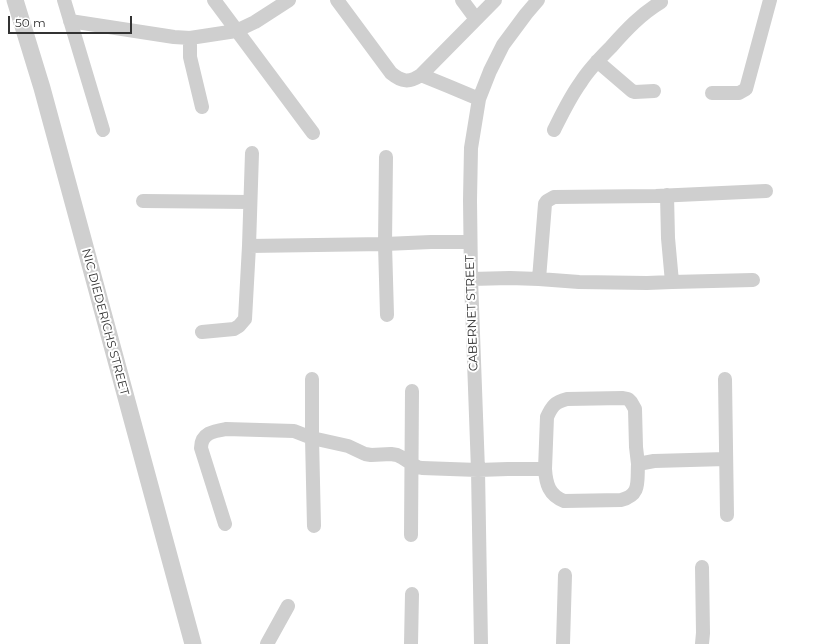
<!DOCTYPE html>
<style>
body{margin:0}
#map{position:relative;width:830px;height:644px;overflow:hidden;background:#fff;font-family:Montserrat,sans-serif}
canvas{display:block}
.scale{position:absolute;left:8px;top:16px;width:124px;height:18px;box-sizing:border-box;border:2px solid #323232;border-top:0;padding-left:5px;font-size:12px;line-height:14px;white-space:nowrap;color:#323232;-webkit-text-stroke:3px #fff;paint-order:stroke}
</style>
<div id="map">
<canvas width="830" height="644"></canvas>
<div class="scale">50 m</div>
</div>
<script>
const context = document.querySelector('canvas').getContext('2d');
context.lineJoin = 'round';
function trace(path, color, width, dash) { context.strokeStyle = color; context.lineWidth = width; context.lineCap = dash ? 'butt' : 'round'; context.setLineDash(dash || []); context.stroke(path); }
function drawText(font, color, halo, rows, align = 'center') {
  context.font = font + ' Montserrat,sans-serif'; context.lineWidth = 4; context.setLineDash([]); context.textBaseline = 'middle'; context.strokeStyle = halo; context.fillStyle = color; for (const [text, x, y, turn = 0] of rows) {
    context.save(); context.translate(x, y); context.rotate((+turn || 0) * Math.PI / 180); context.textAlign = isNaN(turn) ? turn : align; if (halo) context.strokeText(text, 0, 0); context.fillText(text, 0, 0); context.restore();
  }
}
const minor = new Path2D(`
 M 64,0 L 103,130
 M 214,0 L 313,133
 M 337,0 L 391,73 C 402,82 409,83 421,75 L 495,0
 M 462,0 L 476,19
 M 70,21 L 174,37 L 190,38 L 236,31 L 255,22 L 289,0
 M 190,38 L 190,57 L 202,107
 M 597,61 L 632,91 L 635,92 L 654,91
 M 421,75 L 448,86 L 479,99
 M 712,93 L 739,93 L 746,89 L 770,0
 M 554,130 C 562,114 570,97 581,82 C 589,69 600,58 611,47 C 626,30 641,14 661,2
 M 386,157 L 385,244 L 387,315
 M 143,201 L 250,202
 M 249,246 L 385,244 L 431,242 L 470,242
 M 471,279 L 510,278 L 539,279 L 579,282 L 647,283 L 672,282 L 668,238 L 667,195
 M 539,279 L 545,204 L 547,201 L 554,197 L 656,196 L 766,191
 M 672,282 L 753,280
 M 202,332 L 234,329 L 239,326 L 245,319 L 249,246 L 252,153
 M 312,379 L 312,438 L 314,526
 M 725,379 L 727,515
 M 545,469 L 547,417 C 552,406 555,402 567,399 L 623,398 L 628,399 L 631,402 L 635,409 L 636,447 L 638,464
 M 225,524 L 201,448 C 201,433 214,431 226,429 L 294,431 L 312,438 L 348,446 L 365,454 L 371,455 L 391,454 L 397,455 L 403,458 L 417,467 L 422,468 L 478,470 L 508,469 L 545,469 C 546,484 549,495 564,501 L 621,500 C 641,495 637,482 638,464 L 654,461 L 726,459
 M 411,535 L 412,391
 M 702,567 L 703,633 L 702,644
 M 267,644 L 288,606
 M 411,644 L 412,594
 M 481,644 L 478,470 L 471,279 L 470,200 L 471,148 L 479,99 L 490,71 L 503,45 L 526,14 L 538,0
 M 563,644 L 565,575`);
const tertiary = new Path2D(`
 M 15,0 L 42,88 L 193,644`);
const streetNames = [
 ["CABERNET STREET",472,313,-92],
 ["NIC DIEDERICHS STREET",105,322,75]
];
trace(minor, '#cfcfcf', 14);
trace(tertiary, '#cfcfcf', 17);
drawText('12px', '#323232', '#fff', streetNames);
</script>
